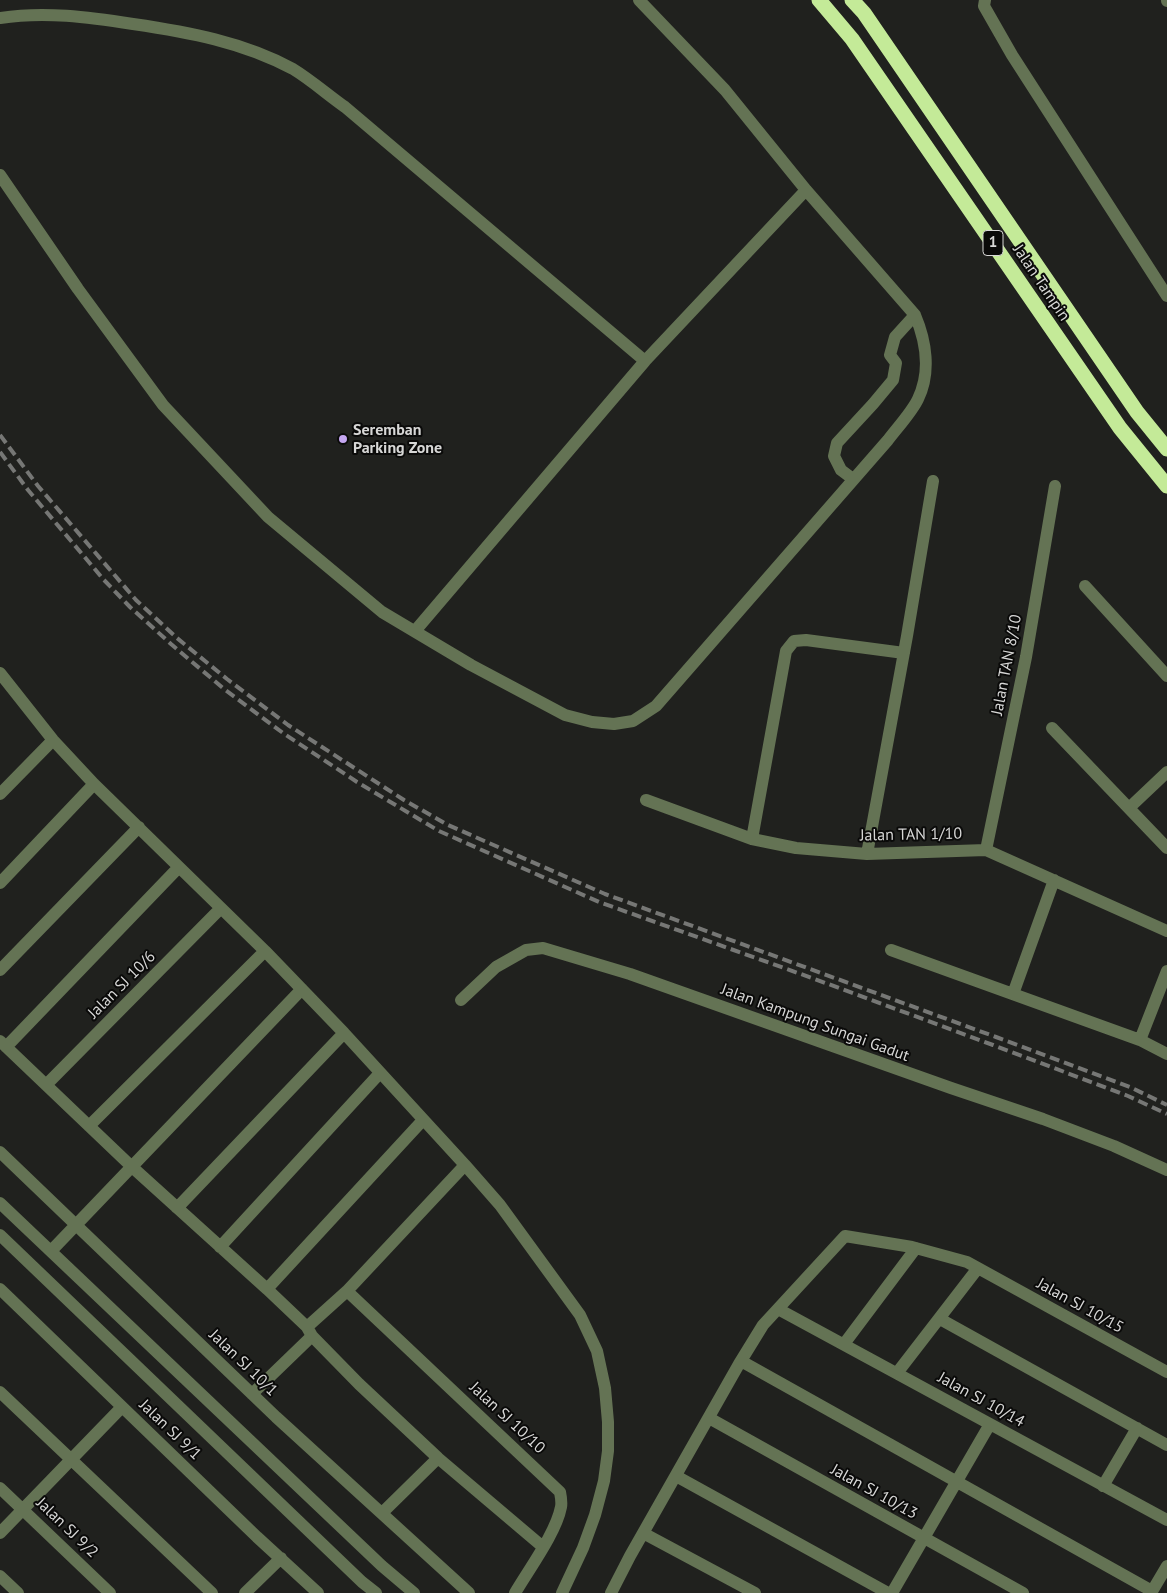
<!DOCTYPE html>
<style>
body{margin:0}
canvas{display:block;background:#20211e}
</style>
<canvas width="1167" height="1593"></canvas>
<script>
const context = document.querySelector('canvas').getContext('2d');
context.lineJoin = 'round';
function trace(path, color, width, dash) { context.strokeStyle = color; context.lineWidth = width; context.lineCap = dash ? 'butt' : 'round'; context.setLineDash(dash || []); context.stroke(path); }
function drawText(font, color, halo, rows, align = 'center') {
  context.font = font + ' "PT Sans",sans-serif'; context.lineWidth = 4; context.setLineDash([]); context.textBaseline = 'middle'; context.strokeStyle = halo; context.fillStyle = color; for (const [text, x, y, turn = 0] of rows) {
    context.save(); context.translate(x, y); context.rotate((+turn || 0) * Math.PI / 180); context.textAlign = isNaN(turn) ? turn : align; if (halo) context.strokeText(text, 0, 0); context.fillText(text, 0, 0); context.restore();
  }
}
const minor = new Path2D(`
 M 985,0 L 984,6 L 1012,55 L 1167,296
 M 1167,0 L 1167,1
 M 0,18 C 44,11 89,17 133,24 C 188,32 243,42 293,69 C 311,80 328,95 345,107 L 645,361
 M 0,175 L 78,289 L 163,405 L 268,517 L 382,612 L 471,665 L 565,715 L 592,722 L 614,724 L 633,721 L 656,706 L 888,440 C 897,428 912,412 918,399 C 931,372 926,341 915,315 L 806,190 L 725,90 L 639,0
 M 853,479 L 841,470 L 834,456 L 837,443 L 873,404 L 893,380 L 896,363 L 890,355 L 895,337 L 915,315
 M 1085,586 L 1167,676
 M 415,631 L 645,361 L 806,190
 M 0,673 L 53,740 L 94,784 L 265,951 L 344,1033 L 465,1165 L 500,1205 L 580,1315 L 597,1351 L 605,1388 L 608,1422 L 608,1451 L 604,1481 L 595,1515 L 583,1548 L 562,1593
 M 1052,728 L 1167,848
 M 0,794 L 53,740
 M 646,800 L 752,839 L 796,848 L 867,854 L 986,850 L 1167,931
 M 1129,808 L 1167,772
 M 752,839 L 786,651 L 794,641 L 806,640 L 904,653
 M 986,850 L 1026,657 L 1055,486
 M 867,854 L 907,636 L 933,481
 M 0,883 L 94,784
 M 891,950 L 1140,1040 L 1167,1054
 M 0,970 L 139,827
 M 1013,994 L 1054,880
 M 461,1000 L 496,967 L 526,950 L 543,948 L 630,974 L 951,1088 L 1043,1119 L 1114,1146 L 1167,1170
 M 1140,1040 L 1167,971
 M 0,1041 L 131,1166 L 267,1289 L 307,1327 L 312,1336 L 359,1384 L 438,1458 L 543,1547
 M 6,1047 L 179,867
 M 46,1085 L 221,908
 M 89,1126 L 265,951
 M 0,1152 L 276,1417 L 469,1593
 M 0,1203 L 382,1566 L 414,1593
 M 177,1208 L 344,1033
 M 0,1235 L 362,1582 L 376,1593
 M 220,1247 L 380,1073
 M 51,1251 L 302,989
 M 0,1289 L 257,1537 L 318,1593
 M 267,1289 L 423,1120
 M 347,1291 L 560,1492 C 561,1497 562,1502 561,1507 C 556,1533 529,1569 515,1593
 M 778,1309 L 1167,1520
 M 940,1319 L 1167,1445
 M 307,1327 L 347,1291 L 465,1165
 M 844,1344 L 916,1248
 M 741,1361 L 1152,1591
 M 897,1373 L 978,1268
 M 0,1392 L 212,1593
 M 252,1394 L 312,1336
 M 709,1418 L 1023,1593
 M 676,1476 L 888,1593
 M 1103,1486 L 1137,1428
 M 0,1488 L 110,1593
 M 382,1513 L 438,1458
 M 0,1533 L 122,1407
 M 643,1533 L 755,1593
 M 0,1576 L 18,1593
 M 245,1593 L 281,1558
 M 611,1593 L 630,1556 L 739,1364 L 763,1325 L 845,1236 L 912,1247 L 967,1262 L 1167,1372
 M 892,1593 L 990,1424
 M 1151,1593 L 1167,1566`);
const highway = new Path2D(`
 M 819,0 L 852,39 L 1120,428 L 1167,486
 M 852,0 L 864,13 L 1137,412 L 1167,449`);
const rail = new Path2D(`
 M 0,435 L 38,486 L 136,600 L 177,638 L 227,679 L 288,725 L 404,800 L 448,825 L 605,894 L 996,1037 L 1130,1087 L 1167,1105
 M 0,452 L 28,490 L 104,580 L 130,607 L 171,644 L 224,689 L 283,733 L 357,782 L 439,831 L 599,902 L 812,978 L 993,1045 L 1128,1096 L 1167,1114`);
const markers = [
 [343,439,5,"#c5a7f1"]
];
const shields = [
 [993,243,20]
];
const shieldNames = [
 ["1",993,243]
];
const streetNames = [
 ["Jalan Tampin",1041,283,56],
 ["Jalan TAN 8/10",1007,665,-79],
 ["Jalan TAN 1/10",911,835,-1],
 ["Jalan SJ 10/6",122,985,-45],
 ["Jalan Kampung Sungai Gadut",815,1023,20],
 ["Jalan SJ 10/15",1080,1306,29],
 ["Jalan SJ 10/1",243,1363,44],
 ["Jalan SJ 10/14",981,1400,29],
 ["Jalan SJ 10/10",507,1418,43],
 ["Jalan SJ 9/1",170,1430,44],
 ["Jalan SJ 10/13",874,1492,29],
 ["Jalan SJ 9/2",67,1528,44]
];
const poiNames = [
 ["Seremban",353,430],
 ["Parking Zone",353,448]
];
trace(minor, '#647354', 12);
trace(highway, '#c4ea98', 15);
trace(rail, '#767775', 4, [10, 5]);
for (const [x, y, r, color] of markers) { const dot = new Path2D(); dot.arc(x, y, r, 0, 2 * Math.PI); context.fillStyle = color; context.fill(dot); trace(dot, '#0a0a09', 2); }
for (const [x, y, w] of shields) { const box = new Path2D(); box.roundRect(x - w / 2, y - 12.5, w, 25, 4); context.fillStyle = '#0a0a09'; context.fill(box); trace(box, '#d7d7d6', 1); }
drawText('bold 15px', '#d7d7d6', null, shieldNames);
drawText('16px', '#d7d7d6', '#0a0a09', streetNames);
drawText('bold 16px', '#d7d7d6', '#0a0a09', poiNames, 'left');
</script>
